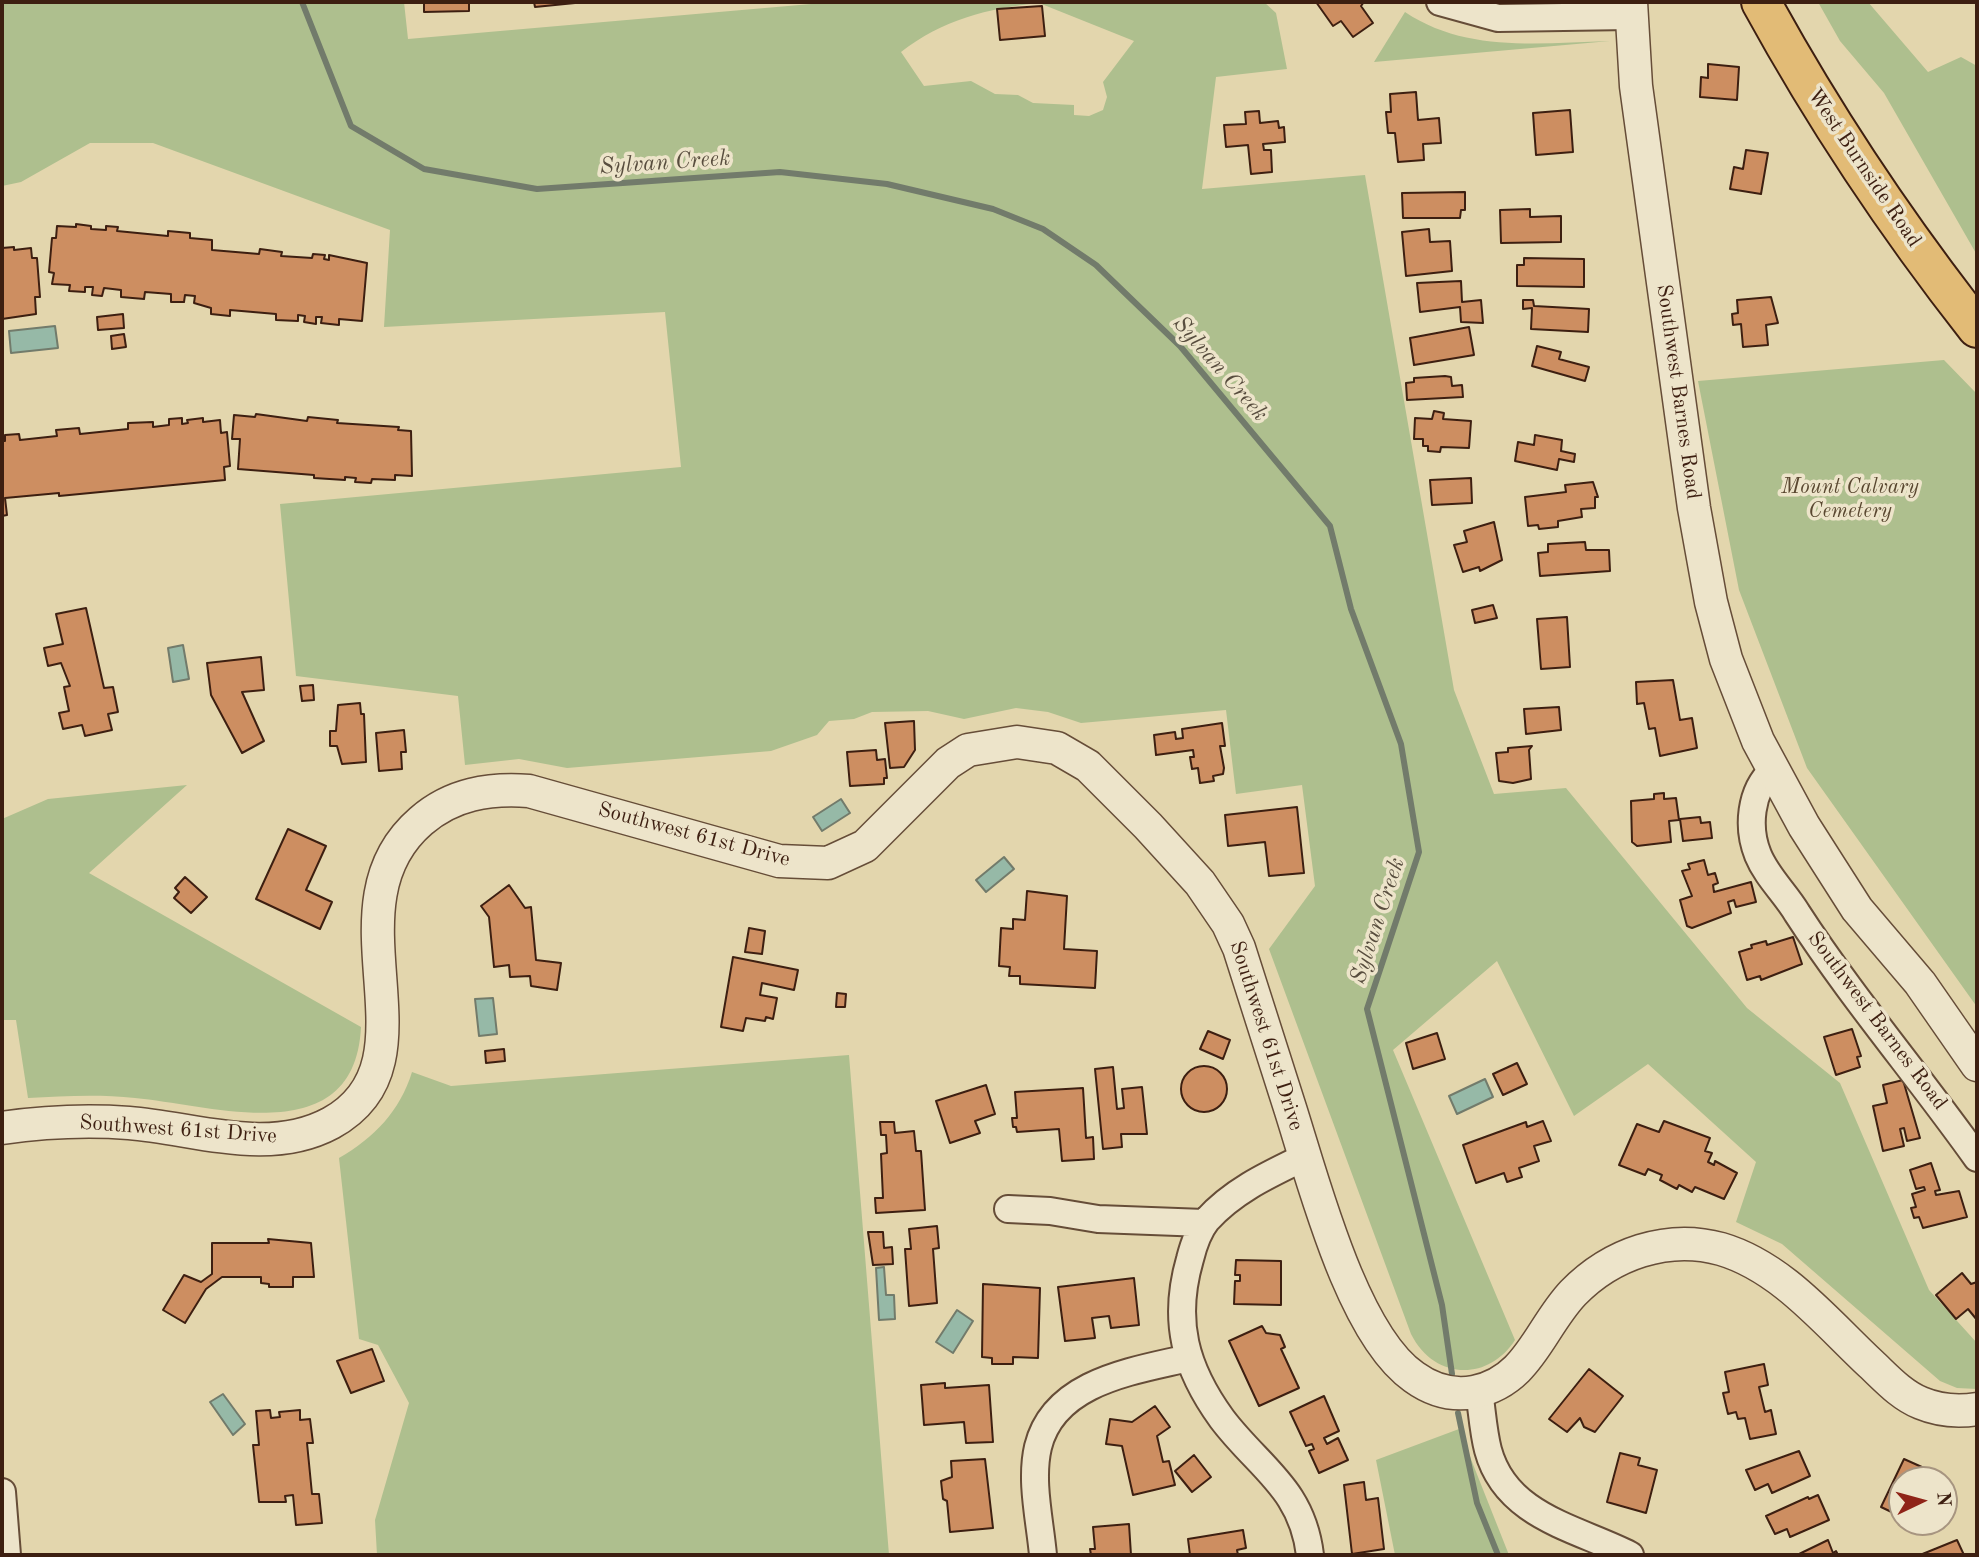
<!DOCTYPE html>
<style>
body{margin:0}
#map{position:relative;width:1979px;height:1557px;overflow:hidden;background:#e3d6ad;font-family:"Old Standard TT",serif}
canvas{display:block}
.frame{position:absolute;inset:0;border:4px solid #3d1f11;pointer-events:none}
.north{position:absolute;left:1888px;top:1466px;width:70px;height:70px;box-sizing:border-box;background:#ede4ca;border:2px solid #a79580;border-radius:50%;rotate:85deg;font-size:19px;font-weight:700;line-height:28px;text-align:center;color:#3d1f11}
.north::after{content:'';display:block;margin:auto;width:24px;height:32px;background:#8f2418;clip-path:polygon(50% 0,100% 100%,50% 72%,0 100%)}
</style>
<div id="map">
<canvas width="1979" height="1557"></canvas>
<div class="frame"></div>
<div class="north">N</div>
</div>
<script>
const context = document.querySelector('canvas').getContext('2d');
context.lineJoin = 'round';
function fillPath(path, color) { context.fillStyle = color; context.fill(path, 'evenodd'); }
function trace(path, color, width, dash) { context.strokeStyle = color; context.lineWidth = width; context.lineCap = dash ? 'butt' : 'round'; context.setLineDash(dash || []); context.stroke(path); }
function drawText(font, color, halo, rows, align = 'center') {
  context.font = font + ' "Old Standard TT",serif'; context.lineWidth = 7; context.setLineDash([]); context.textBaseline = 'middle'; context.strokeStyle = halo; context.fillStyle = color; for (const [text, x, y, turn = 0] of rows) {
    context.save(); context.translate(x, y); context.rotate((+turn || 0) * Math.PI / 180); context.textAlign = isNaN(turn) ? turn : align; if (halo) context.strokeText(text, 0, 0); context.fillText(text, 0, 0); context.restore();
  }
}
const green = new Path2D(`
 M 2,2 L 404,2 L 408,39 L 834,2 L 1264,2 L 1276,13 L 1287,69 L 1216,77 L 1202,189 L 1365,175 L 1454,690 L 1494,794 L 1566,788 L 1747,1008 L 1840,1083 L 1929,1290 L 1977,1343 L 1977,1389 L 1957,1388 L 1940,1381 L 1782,1244 L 1736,1222 L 1756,1162 L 1648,1064 L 1574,1116 L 1497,961 L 1393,1050 L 1515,1340 C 1488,1382 1434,1380 1411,1334 L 1269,949 L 1315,886 L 1302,785 L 1236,794 L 1226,710 L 1081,723 L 1048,712 L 1016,708 L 964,719 L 928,711 L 872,712 L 854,719 L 829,721 L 817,735 L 771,751 L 567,768 L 519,759 L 465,765 L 458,696 L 296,676 L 280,504 L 681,467 L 665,312 L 384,327 L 390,230 L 153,143 L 90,143 L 21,182 L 2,186 ZM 1039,3 L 1134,41 L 1103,82 L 1107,97 L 1103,110 L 1089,116 L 1074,115 L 1074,105 L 1033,103 L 1018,95 L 995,94 L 971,81 L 924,86 L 901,52 C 942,20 988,8 1039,3 Z
 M 1818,2 L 1868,2 L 1928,72 L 1961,57 L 1977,66 L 1977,255 L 1884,93 L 1840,41 Z
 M 1405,12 C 1466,53 1540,43 1610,41 L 1374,62 Z
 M 1944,360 L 1977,394 L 1977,1007 L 1807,768 L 1739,590 L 1698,381 Z
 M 187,785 L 89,873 L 361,1027 C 355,1153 213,1105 135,1098 C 99,1094 63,1096 28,1098 L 16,1020 L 2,1020 L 2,819 L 48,799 Z
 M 849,1055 L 889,1555 L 377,1555 L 375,1520 L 409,1403 L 378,1345 L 359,1339 L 339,1158 C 374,1138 400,1111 412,1072 L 451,1086 Z
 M 1459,1429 L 1509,1555 L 1395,1555 L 1376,1460 Z`);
const water = new Path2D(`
 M 55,326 L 58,348 L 11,353 L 9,331 Z
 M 183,645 L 189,679 L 173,682 L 168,648 Z
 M 841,799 L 850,813 L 822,831 L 813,817 Z
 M 1004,857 L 1014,869 L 986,892 L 976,880 Z
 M 493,998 L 497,1034 L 479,1036 L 475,999 Z
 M 1485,1079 L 1493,1097 L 1457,1114 L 1449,1096 Z
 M 884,1267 L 886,1295 L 894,1295 L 895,1319 L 879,1320 L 876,1268 Z
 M 957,1310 L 973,1321 L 953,1353 L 936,1342 Z
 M 223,1394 L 245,1424 L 233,1435 L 210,1402 Z`);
const stream = new Path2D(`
 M 302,2 L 351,126 L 424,169 L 537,189 L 780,172 L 887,184 L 993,209 L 1043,229 L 1096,265 L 1180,346 L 1330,526 L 1351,609 L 1401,744 L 1419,852 L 1367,1009 L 1442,1305 L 1452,1374
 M 1458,1413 L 1477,1503 L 1498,1555`);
const building = new Path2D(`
 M 424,2 L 469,2 L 469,11 L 424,12 Z
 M 534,2 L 575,2 L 575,3 L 535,7 Z
 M 1316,2 L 1364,2 L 1361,6 L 1373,23 L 1353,37 L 1341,21 L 1333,26 Z
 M 1042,6 L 1045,36 L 1000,40 L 997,9 Z
 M 1708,64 L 1739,67 L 1737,100 L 1700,97 L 1701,77 L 1708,78 Z
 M 1416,92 L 1418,120 L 1439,118 L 1441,143 L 1423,144 L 1424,160 L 1398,162 L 1395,133 L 1388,133 L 1386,112 L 1391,112 L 1390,94 Z
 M 1570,110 L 1573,152 L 1536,155 L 1533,113 Z
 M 1259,111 L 1260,123 L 1278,121 L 1279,128 L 1284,127 L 1285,142 L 1263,144 L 1264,150 L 1271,150 L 1272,172 L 1251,174 L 1248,145 L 1226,147 L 1224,125 L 1246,124 L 1245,112 Z
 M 1746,150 L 1768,153 L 1761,194 L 1730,189 L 1734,167 L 1743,169 Z
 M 1465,192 L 1465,210 L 1461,210 L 1460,218 L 1403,218 L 1402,193 Z
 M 1530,209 L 1530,217 L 1561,216 L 1561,242 L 1501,243 L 1500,210 Z
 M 76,224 L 91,226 L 91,229 L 106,230 L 106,226 L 118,227 L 117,231 L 168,236 L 168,231 L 190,233 L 190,238 L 212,240 L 212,250 L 259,254 L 260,249 L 282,252 L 281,256 L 312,258 L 313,254 L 325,255 L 324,259 L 329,260 L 329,255 L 367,263 L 362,321 L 339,319 L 339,325 L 321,323 L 322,317 L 316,317 L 316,324 L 304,322 L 305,316 L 298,315 L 298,321 L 276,320 L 276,314 L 230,310 L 230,316 L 211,314 L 211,308 L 194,303 L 195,296 L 185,295 L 184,302 L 171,302 L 171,294 L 145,292 L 144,299 L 121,297 L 121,290 L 104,288 L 102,296 L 92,295 L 93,287 L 85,287 L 85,292 L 69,291 L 70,285 L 52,284 L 54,273 L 49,272 L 52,238 L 56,238 L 57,226 L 76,227 Z
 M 1429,229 L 1430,242 L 1450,241 L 1452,271 L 1406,276 L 1402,232 Z
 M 14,247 L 14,250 L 31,248 L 32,258 L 37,258 L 40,297 L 35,297 L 36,314 L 2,319 L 2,248 Z
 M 1524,258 L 1584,259 L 1584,287 L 1517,286 L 1517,265 L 1524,265 Z
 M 1461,281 L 1462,302 L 1481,300 L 1483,323 L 1461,322 L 1460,307 L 1420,312 L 1417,283 Z
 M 1771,297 L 1778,323 L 1766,325 L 1768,345 L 1743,347 L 1741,324 L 1733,325 L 1732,314 L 1738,313 L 1737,300 Z
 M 1523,300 L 1533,300 L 1534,306 L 1589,309 L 1588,332 L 1531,329 L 1532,308 L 1523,309 Z
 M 123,314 L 124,328 L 98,330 L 97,317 Z
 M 1469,327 L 1474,355 L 1414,365 L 1410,338 Z
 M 124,334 L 126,347 L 112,349 L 111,336 Z
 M 1537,346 L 1561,352 L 1559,359 L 1589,367 L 1585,381 L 1532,366 Z
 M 1445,376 L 1451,377 L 1452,386 L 1462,385 L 1463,397 L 1407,400 L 1406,383 L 1414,382 L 1414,378 Z
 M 1434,411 L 1444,413 L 1443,419 L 1471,421 L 1469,448 L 1441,447 L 1440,452 L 1428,451 L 1428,446 L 1423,446 L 1423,439 L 1414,439 L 1415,418 L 1432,419 Z
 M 256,414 L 307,421 L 308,417 L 338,420 L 337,423 L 399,427 L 398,430 L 411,431 L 412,476 L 395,475 L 395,480 L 372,479 L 371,483 L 355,482 L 356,478 L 345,477 L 345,480 L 314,478 L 314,475 L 238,469 L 240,439 L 232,439 L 234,415 L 255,417 Z
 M 182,418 L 182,424 L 188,423 L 187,420 L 203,418 L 203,422 L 220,420 L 221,433 L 227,432 L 230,466 L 224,467 L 225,480 L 59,496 L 59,493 L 5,498 L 7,515 L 2,516 L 2,441 L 5,441 L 5,435 L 19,434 L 20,440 L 57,436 L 56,430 L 79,428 L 80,434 L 128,429 L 128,423 L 153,422 L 153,427 L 169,425 L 169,419 Z
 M 1535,435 L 1562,440 L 1561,451 L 1575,454 L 1574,462 L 1559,459 L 1557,470 L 1515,461 L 1518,442 L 1534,445 Z
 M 1471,478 L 1472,503 L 1432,505 L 1430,480 Z
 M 1593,482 L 1598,497 L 1595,497 L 1595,508 L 1581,509 L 1582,517 L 1558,521 L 1558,527 L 1539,529 L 1538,525 L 1528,526 L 1525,497 L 1566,492 L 1565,485 Z
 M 1494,522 L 1502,560 L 1480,571 L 1479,567 L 1463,572 L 1454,545 L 1467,542 L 1464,531 Z
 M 1585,542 L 1586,550 L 1609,550 L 1610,571 L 1540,576 L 1538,553 L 1548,552 L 1548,544 Z
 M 1493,605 L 1497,618 L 1475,623 L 1472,610 Z
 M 86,608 L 104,688 L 113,687 L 118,712 L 108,714 L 112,730 L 85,736 L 82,725 L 63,729 L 59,713 L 69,711 L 64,687 L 70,686 L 61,663 L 48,666 L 44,648 L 63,644 L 56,614 Z
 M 1567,617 L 1570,667 L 1541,669 L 1537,619 Z
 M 261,657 L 264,690 L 242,692 L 264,741 L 242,753 L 211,695 L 207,663 Z
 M 1673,680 L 1680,720 L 1692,718 L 1697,748 L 1660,756 L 1655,728 L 1649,729 L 1644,703 L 1637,704 L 1636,682 Z
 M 313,685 L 314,700 L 302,701 L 300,686 Z
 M 360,703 L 361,714 L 364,714 L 366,762 L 342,764 L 337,746 L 330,746 L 330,731 L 336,731 L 338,705 Z
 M 1559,707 L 1561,730 L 1526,734 L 1524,709 Z
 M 914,721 L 915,750 L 904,767 L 890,768 L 885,723 Z
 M 1222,723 L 1225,746 L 1220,746 L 1224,768 L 1223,774 L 1213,776 L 1214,781 L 1200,783 L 1198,768 L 1192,769 L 1190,757 L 1194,757 L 1193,750 L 1156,755 L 1154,735 L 1175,732 L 1176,739 L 1183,738 L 1182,729 Z
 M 404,730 L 406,752 L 401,752 L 402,769 L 379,771 L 376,733 Z
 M 1532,746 L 1529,750 L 1531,779 L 1513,783 L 1499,781 L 1496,753 L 1508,752 L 1508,748 Z
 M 876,750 L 877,760 L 885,759 L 887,778 L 884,778 L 884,784 L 850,786 L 847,752 Z
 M 1664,793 L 1664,799 L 1676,798 L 1679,820 L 1669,821 L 1671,842 L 1637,846 L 1632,842 L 1631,801 L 1654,799 L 1654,794 Z
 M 1297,807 L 1304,873 L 1269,876 L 1265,842 L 1228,846 L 1225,815 Z
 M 1700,817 L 1701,823 L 1710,822 L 1712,838 L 1683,841 L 1680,819 Z
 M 288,829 L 326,846 L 306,890 L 332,902 L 320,929 L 256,899 Z
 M 1704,860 L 1708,875 L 1715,873 L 1718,883 L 1713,885 L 1714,892 L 1751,882 L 1756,902 L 1736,907 L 1734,900 L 1728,902 L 1731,913 L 1692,928 L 1687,926 L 1680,900 L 1692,896 L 1682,871 L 1690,869 L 1688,864 Z
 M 185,877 L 207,897 L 191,913 L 174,898 L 179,892 L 175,888 Z
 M 509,885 L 525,908 L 531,907 L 536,960 L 561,963 L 557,990 L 531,986 L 530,976 L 510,977 L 509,965 L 494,967 L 489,917 L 481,906 Z
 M 1027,891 L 1067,896 L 1064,949 L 1097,951 L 1095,988 L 1020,984 L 1020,976 L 1009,976 L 1010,967 L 999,966 L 1001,928 L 1013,929 L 1013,919 L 1025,920 Z
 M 749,928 L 765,931 L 762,954 L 745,952 Z
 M 1793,937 L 1802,964 L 1761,980 L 1760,976 L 1747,980 L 1739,952 L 1752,948 L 1751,945 L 1766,941 L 1767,945 Z
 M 733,957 L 798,970 L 794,990 L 762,983 L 760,995 L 777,998 L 773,1019 L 766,1017 L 765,1021 L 746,1018 L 743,1031 L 721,1027 Z
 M 837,993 L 846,994 L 845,1007 L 836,1007 Z
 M 1852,1029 L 1861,1056 L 1857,1057 L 1860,1067 L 1836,1075 L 1824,1037 Z
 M 1208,1031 L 1230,1040 L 1223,1059 L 1200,1049 Z
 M 1437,1033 L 1445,1059 L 1413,1069 L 1406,1043 Z
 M 504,1049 L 505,1061 L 486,1063 L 485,1051 Z
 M 1517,1063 L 1527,1084 L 1503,1095 L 1493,1074 Z
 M1181 1089a23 23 0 1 1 46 0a23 23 0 1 1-46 0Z
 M 1113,1067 L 1117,1109 L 1124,1108 L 1122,1089 L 1142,1087 L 1147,1134 L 1121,1134 L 1122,1147 L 1103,1149 L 1095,1069 Z
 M 1903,1080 L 1920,1138 L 1907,1141 L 1904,1128 L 1900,1129 L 1904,1146 L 1883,1151 L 1873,1106 L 1887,1103 L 1883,1085 Z
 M 986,1085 L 995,1114 L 975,1121 L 980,1133 L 950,1143 L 936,1101 Z
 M 1083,1088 L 1086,1138 L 1093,1137 L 1094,1159 L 1062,1161 L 1059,1129 L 1017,1132 L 1016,1127 L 1013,1127 L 1012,1118 L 1017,1118 L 1015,1092 Z
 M 1543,1121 L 1551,1141 L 1534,1146 L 1539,1161 L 1519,1168 L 1522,1177 L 1507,1182 L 1504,1173 L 1476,1183 L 1463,1145 L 1526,1122 L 1527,1127 Z
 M 1664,1121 L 1710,1138 L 1705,1151 L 1712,1153 L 1708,1162 L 1714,1165 L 1715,1161 L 1737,1173 L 1724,1199 L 1695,1187 L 1692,1192 L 1679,1185 L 1677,1189 L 1660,1180 L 1662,1175 L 1648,1169 L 1645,1175 L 1619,1165 L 1637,1124 L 1659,1132 Z
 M 880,1122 L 894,1122 L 895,1133 L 914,1131 L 916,1151 L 921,1151 L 925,1210 L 876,1213 L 875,1198 L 883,1198 L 881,1154 L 887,1153 L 886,1135 L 881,1135 Z
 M 1931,1163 L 1940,1190 L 1935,1191 L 1936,1195 L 1959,1191 L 1967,1217 L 1923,1228 L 1919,1217 L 1914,1218 L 1911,1208 L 1916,1207 L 1912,1194 L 1925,1190 L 1924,1187 L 1916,1189 L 1910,1170 Z
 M 937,1226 L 939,1248 L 933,1249 L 937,1303 L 909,1306 L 905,1249 L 911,1249 L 909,1229 Z
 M 868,1232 L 883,1232 L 884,1248 L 892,1247 L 893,1264 L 873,1265 Z
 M 268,1239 L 311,1243 L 314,1277 L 293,1277 L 293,1287 L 269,1287 L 269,1284 L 261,1283 L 261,1277 L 222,1277 L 206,1289 L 185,1323 L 163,1310 L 184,1275 L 201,1282 L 212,1274 L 212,1243 L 269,1243 Z
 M 1236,1260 L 1281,1261 L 1281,1305 L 1234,1304 L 1235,1281 L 1240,1281 L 1240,1275 L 1235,1275 Z
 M 1962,1273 L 1971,1284 L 1977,1282 L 1977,1320 L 1968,1309 L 1956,1319 L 1936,1295 Z
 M 1134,1278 L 1139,1325 L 1111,1328 L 1109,1316 L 1092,1318 L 1095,1338 L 1065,1341 L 1058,1287 Z
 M 983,1284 L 1040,1288 L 1038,1358 L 1013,1357 L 1013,1364 L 992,1364 L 992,1358 L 982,1357 Z
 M 1262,1326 L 1266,1333 L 1280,1335 L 1285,1347 L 1281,1349 L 1299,1388 L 1259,1406 L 1229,1341 Z
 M 372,1349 L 384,1381 L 351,1393 L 337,1361 Z
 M 1764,1364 L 1768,1385 L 1759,1387 L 1765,1412 L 1771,1410 L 1776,1434 L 1750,1439 L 1745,1418 L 1738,1419 L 1736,1412 L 1728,1414 L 1723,1393 L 1729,1392 L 1725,1372 Z
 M 1589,1369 L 1623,1396 L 1595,1432 L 1584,1427 L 1580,1418 L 1567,1432 L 1549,1419 Z
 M 945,1383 L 945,1388 L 989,1385 L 993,1442 L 966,1443 L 964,1422 L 924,1425 L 921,1385 Z
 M 1324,1396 L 1339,1431 L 1324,1438 L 1327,1444 L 1338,1438 L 1348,1460 L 1319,1473 L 1309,1451 L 1314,1449 L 1312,1444 L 1306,1446 L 1290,1412 Z
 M 1155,1406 L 1170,1427 L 1157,1436 L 1163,1462 L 1169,1461 L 1175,1485 L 1133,1495 L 1122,1446 L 1106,1444 L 1110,1419 L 1132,1422 Z
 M 270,1410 L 271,1418 L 280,1417 L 279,1412 L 300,1410 L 300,1420 L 310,1419 L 313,1443 L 307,1443 L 312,1494 L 319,1494 L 322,1523 L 296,1525 L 293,1495 L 285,1496 L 286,1502 L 259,1502 L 253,1445 L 259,1445 L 256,1411 Z
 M 1799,1451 L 1810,1476 L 1772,1493 L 1768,1484 L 1755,1490 L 1746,1470 Z
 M 1620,1453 L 1640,1458 L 1638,1465 L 1657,1470 L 1646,1513 L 1607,1502 Z
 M 1194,1455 L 1211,1477 L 1192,1492 L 1175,1471 Z
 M 985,1459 L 993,1528 L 950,1532 L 947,1501 L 943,1499 L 941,1481 L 952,1477 L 951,1461 Z
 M 1904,1459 L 1933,1472 L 1929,1480 L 1902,1480 L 1902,1517 L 1881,1507 Z
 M 1364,1482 L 1366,1500 L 1378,1498 L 1384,1549 L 1352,1554 L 1344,1485 Z
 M 1818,1495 L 1829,1520 L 1790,1537 L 1787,1529 L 1775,1534 L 1766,1516 L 1808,1497 L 1809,1499 Z
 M 1129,1524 L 1131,1555 L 1091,1555 L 1090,1549 L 1095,1549 L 1093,1527 Z
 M 1243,1530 L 1246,1548 L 1237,1550 L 1238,1555 L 1190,1555 L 1188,1539 Z
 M 1828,1540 L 1833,1553 L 1836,1551 L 1838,1555 L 1797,1555 Z
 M 1957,1540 L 1964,1555 L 1920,1555 Z`);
const minor = new Path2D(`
 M 1440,2 L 1498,18 L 1630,16
 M 1772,771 C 1750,791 1747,828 1758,855 C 1767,877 1785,893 1797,913 C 1852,998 1918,1075 1977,1158
 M 1305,1157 C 1270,1174 1234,1190 1207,1220 C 1199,1230 1193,1247 1190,1259 C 1172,1321 1185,1368 1222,1419 C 1259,1468 1302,1488 1310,1555
 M 1008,1209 L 1050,1211 L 1098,1219 L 1204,1223
 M 1479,1391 C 1482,1410 1483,1431 1488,1450 C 1506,1517 1577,1528 1630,1555
 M 2,1492 L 7,1555
 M 1043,1555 C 1040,1521 1030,1481 1038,1447 C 1054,1381 1134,1371 1188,1358`);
const tertiary = new Path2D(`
 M 1631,2 L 1636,86 L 1694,508 L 1711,602 L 1726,659 L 1758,741 L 1804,826 L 1857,909 L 1920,983 L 1977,1065
 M 2,1128 C 43,1122 87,1120 129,1123 C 195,1128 268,1157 331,1123 C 444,1061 320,908 421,821 C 452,794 489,788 529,791 L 779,861 L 828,863 L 865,846 L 948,763 L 968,750 L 1017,742 L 1057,748 L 1088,766 L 1148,826 L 1200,883 L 1228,924 L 1239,948 C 1256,1001 1273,1054 1290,1108 C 1313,1180 1352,1334 1414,1377 C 1432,1390 1452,1396 1474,1392 C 1529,1381 1539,1329 1573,1293 C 1611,1254 1667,1234 1721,1249 C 1782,1267 1826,1322 1871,1364 C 1886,1378 1901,1395 1921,1403 C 1940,1411 1957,1412 1977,1409`);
const primary = new Path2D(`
 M 1761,2 C 1824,117 1896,225 1977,328`);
const streetNames = [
 ["West Burnside Road",1864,168,56],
 ["Southwest Barnes Road",1678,392,82],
 ["Southwest 61st Drive",694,835,15],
 ["Southwest Barnes Road",1877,1021,53],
 ["Southwest 61st Drive",1266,1036,72],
 ["Southwest 61st Drive",178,1130,4]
];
const parkNames = [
 ["Mount Calvary",1850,487],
 ["Cemetery",1850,511]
];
const waterNames = [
 ["Sylvan Creek",665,163,-4],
 ["Sylvan Creek",1220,369,49],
 ["Sylvan Creek",1378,921,-72]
];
fillPath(green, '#aebf8e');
fillPath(water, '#96b9a7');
trace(water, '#727b6b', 2);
trace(stream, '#727b6b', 6);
fillPath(building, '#cd8e61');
trace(building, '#3d1f11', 2);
trace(minor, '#664d38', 30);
trace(tertiary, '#664d38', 35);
trace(primary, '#3d1f11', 42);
trace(minor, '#ede4ca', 26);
trace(tertiary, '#ede4ca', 32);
trace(primary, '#e2bb76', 38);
drawText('21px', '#3d1f11', '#ede4ca', streetNames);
drawText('italic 21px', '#594730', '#ede4ca', parkNames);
drawText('italic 23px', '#584d3e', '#ede4ca', waterNames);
</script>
